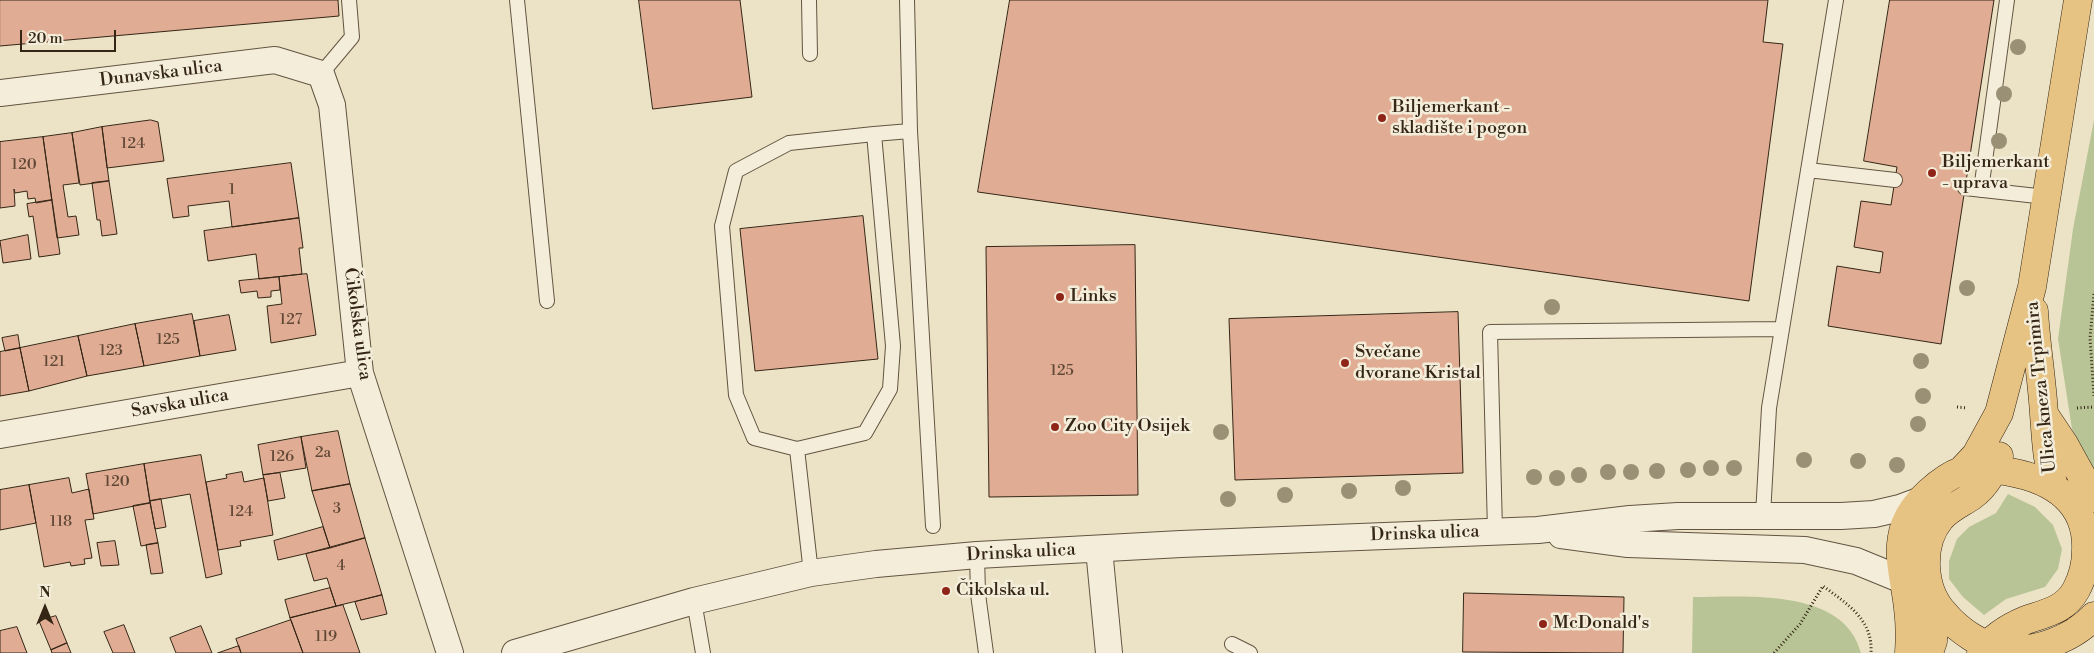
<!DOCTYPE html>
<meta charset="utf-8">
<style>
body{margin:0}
#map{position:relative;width:2094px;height:653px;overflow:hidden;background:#ece3c6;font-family:"Libre Bodoni",serif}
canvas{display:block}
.north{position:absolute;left:20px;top:583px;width:50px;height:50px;-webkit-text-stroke:4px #f3edda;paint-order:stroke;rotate:0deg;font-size:14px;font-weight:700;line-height:20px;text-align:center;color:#352515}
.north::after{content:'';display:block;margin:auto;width:18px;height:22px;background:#352515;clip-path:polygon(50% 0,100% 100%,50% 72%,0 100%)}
.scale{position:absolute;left:20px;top:30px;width:96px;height:22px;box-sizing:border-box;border:2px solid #352515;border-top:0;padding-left:6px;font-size:15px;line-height:18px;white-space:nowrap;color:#352515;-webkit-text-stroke:4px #f3edda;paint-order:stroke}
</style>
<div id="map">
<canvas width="2094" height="653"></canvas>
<div class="north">N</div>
<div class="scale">20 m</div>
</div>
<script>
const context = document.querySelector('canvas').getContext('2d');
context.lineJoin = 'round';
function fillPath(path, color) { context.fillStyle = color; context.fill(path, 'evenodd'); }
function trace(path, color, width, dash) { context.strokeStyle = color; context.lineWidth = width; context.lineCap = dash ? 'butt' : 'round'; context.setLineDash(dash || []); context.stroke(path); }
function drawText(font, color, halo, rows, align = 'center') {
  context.font = font + ' "Libre Bodoni",serif'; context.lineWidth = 5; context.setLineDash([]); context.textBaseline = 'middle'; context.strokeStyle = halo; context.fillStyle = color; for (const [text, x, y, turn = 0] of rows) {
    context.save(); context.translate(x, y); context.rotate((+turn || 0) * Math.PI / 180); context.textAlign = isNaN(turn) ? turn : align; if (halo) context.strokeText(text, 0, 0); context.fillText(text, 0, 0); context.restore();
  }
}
const green = new Path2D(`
 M 2094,120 L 2094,473 L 2072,429 L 2058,339 L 2073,229 Z
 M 2008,494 L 2035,507 L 2053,525 L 2062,549 L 2058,569 L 2045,587 L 2006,599 L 1984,615 L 1963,597 L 1949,579 L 1949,561 L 1957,539 L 1969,527 L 1996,513 Z
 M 1693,597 C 1745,597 1844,587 1861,653 L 1692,653 Z`);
const building = new Path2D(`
 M 0,0 L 338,0 L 339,16 L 0,46 Z
 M 639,0 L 740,0 L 752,97 L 653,109 Z
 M 1010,0 L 1768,0 L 1763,42 L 1783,44 L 1749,301 L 978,192 Z
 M 1890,0 L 1994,0 L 1941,344 L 1828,326 L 1837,266 L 1880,273 L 1883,252 L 1854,247 L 1861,201 L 1891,205 L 1897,167 L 1864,161 Z
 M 151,120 L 158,122 L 164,161 L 107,168 L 102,127 Z
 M 102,127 L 109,181 L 80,185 L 72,133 Z
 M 72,133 L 79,183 L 63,185 L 68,217 L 76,216 L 79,235 L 57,238 L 43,137 Z
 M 43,137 L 52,200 L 36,203 L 35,198 L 28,199 L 27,191 L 15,193 L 14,189 L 15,206 L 0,208 L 0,142 Z
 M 291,163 L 299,218 L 232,227 L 229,201 L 188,206 L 189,216 L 173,218 L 167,179 Z
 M 109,181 L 117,234 L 102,236 L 100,220 L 97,220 L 92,183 Z
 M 52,200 L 60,254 L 39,257 L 33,216 L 29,217 L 27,204 Z
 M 863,216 L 878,359 L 755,371 L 740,229 Z
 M 299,218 L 303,248 L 299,248 L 302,274 L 259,279 L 256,254 L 208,261 L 204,231 Z
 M 28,235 L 31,259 L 3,263 L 0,241 Z
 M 1135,245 L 1138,495 L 989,497 L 986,247 Z
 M 307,274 L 316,335 L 271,343 L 267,306 L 282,304 L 279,277 Z
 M 279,277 L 280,290 L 271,291 L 271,297 L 258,298 L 257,291 L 241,293 L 239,281 Z
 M 1458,312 L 1463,473 L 1235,480 L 1229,319 Z
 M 192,314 L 200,356 L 144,366 L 135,324 Z
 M 229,315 L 236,350 L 200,356 L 194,321 Z
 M 135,324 L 144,366 L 87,376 L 78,336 Z
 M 18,335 L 20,348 L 5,351 L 2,338 Z
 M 78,336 L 87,376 L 29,391 L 20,348 Z
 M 20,348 L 29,391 L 0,396 L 0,352 Z
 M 338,431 L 350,484 L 312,491 L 301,437 Z
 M 301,437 L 306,468 L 263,475 L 258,445 Z
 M 201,455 L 222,574 L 206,578 L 190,494 L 150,501 L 144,464 Z
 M 144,464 L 150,503 L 93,514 L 86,474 Z
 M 242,472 L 244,482 L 264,478 L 273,535 L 240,541 L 241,546 L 218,550 L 206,482 L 227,478 L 226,475 Z
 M 280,473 L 285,498 L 268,501 L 263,475 Z
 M 69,478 L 72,493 L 89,489 L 94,519 L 85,520 L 92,558 L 84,559 L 85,564 L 71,566 L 70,562 L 44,567 L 29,485 Z
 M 350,484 L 365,538 L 330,548 L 312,491 Z
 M 29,485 L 36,523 L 0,530 L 0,490 Z
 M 161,499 L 166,527 L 155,529 L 150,501 Z
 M 150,503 L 158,543 L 141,546 L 133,506 Z
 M 323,527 L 330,548 L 278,560 L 274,541 Z
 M 365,538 L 382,595 L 336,606 L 327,578 L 314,581 L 306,554 Z
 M 115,541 L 119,565 L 101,566 L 97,543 Z
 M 158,543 L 163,573 L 151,574 L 146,545 Z
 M 330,588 L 336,606 L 290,618 L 285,600 Z
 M 1464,593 L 1624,597 L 1623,653 L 1463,652 Z
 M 382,595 L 387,614 L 361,620 L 355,602 Z
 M 343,605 L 360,653 L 303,653 L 290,618 Z
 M 56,616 L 67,643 L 51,650 L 39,621 Z
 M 291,620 L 303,653 L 241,653 L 236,639 Z
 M 124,625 L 135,653 L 113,653 L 104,632 Z
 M 201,626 L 212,653 L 176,653 L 170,638 Z
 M 17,627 L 27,653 L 0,653 L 0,631 Z
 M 67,643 L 71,653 L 52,653 L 51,650 Z
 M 239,646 L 241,653 L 218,653 Z`);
const path = new Path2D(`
 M 2094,294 L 2090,338 L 2094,396
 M 1957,407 L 1967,408
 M 2077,408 L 2094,407
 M 1774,653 L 1800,624 L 1823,586 C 1847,604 1873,619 1871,653`);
const service = new Path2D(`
 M 517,0 L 547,301
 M 809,0 L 810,54
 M 907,0 L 910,131 L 933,526
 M 321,74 L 352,37 L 349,0
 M 874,134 L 893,346 L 890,389 L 865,433 L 797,449 L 754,438 L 736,395 L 722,226 L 736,171 L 789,143 Z
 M 874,134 L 910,131
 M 1808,170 L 1895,180
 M 1965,188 L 2046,197
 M 1981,190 L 2007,0
 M 797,449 L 811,573
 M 1763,515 L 1769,408 L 1836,0
 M 1495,531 L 1490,332 L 1780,329
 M 977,555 L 978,594 L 986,653
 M 694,601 L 703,653
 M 1232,644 L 1250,653`);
const minor = new Path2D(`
 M 0,93 L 275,60 L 321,74 L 332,105 L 360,373 L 450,653
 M 0,435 L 360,373
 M 1561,535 L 1628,544 L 1805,550 L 1856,561 L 1922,588
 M 1099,549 L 1109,653
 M 515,653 L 694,601 L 811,573 L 876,564 L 977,555 L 1181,544 L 1538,530 L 1630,519 L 1678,516 L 1841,516 L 1874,514 L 1900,508 L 1919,501`);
const primary = new Path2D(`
 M 2034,311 C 2036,345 2042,380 2044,414 C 2046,440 2047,462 2054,487
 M 2044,414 L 2064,444 L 2094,498
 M 1999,456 C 1993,472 1986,486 1972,496 C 1962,503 1950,508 1941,518 C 1919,544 1922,589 1944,613 C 1958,630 1982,647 2004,649 C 2035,653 2073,639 2094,616
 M 1961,471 L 1976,455 L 1999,413 L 2032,287 L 2078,0
 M 1909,653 C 1910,638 1910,623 1908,608 C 1905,578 1895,555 1905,525 C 1910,512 1919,501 1929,492 C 1938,484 1950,475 1961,471 C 1975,466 1995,469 2010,472 C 2053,480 2088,502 2086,550 C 2086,564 2083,577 2076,590 C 2065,610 2046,613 2026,620 C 2009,627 1992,638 1981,653
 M 1929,653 L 1933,641 L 1936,604`);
const trees = [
 [2018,47],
 [2004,94],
 [1999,141],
 [1967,288],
 [1552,307],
 [1921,361],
 [1923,396],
 [1918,424],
 [1221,432],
 [1804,460],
 [1858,461],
 [1897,465],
 [1711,468],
 [1734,468],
 [1688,470],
 [1657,471],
 [1608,472],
 [1631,472],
 [1579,475],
 [1534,477],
 [1557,478],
 [1403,488],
 [1349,491],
 [1285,495],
 [1228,499]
];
const markers = [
 [1382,118,5,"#8f2418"],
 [1932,173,5,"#8f2418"],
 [1060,297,5,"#8f2418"],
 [1345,363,5,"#8f2418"],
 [1055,427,5,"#8f2418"],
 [946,591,5,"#8f2418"],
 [1543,624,5,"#8f2418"]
];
const numberNames = [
 ["124",133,144],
 ["120",24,165],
 ["1",232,190],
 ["127",291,320],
 ["125",168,340],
 ["123",111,351],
 ["121",54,362],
 ["125",1062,371],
 ["2a",323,453],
 ["126",282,457],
 ["120",117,482],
 ["3",337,509],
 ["124",241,512],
 ["118",61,522],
 ["4",341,566],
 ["119",326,637]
];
const streetNames = [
 ["Dunavska ulica",161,74,-7],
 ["Čikolska ulica",357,324,82],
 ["Ulica kneza Trpimira",2042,387,-96],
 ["Savska ulica",180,404,-10],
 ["Drinska ulica",1425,534,-2],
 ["Drinska ulica",1021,553,-3]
];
const poiNames = [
 ["Biljemerkant -",1392,108],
 ["skladište i pogon",1392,129],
 ["Biljemerkant",1942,163],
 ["- uprava",1942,184],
 ["Links",1070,297],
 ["Svečane",1355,353],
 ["dvorane Kristal",1355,374],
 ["Zoo City Osijek",1065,427],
 ["Čikolska ul.",956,591],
 ["McDonald's",1553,624]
];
fillPath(green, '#b8c495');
fillPath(building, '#e0ad94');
trace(building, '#352515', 1);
trace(service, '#635441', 16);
trace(minor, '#635441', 28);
trace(primary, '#352515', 29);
trace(path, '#352515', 3, [1, 2.5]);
trace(service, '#f3edda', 14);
trace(minor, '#f3edda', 26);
trace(primary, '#e6c283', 28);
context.fillStyle = '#9a9076';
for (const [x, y] of trees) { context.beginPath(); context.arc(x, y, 8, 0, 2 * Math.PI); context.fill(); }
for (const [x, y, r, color] of markers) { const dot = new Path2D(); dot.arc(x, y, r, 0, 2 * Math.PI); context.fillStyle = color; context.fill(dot); trace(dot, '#f3edda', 2); }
drawText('15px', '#604735', null, numberNames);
drawText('18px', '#352515', '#f3edda', streetNames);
drawText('18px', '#352515', '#f3edda', poiNames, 'left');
</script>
